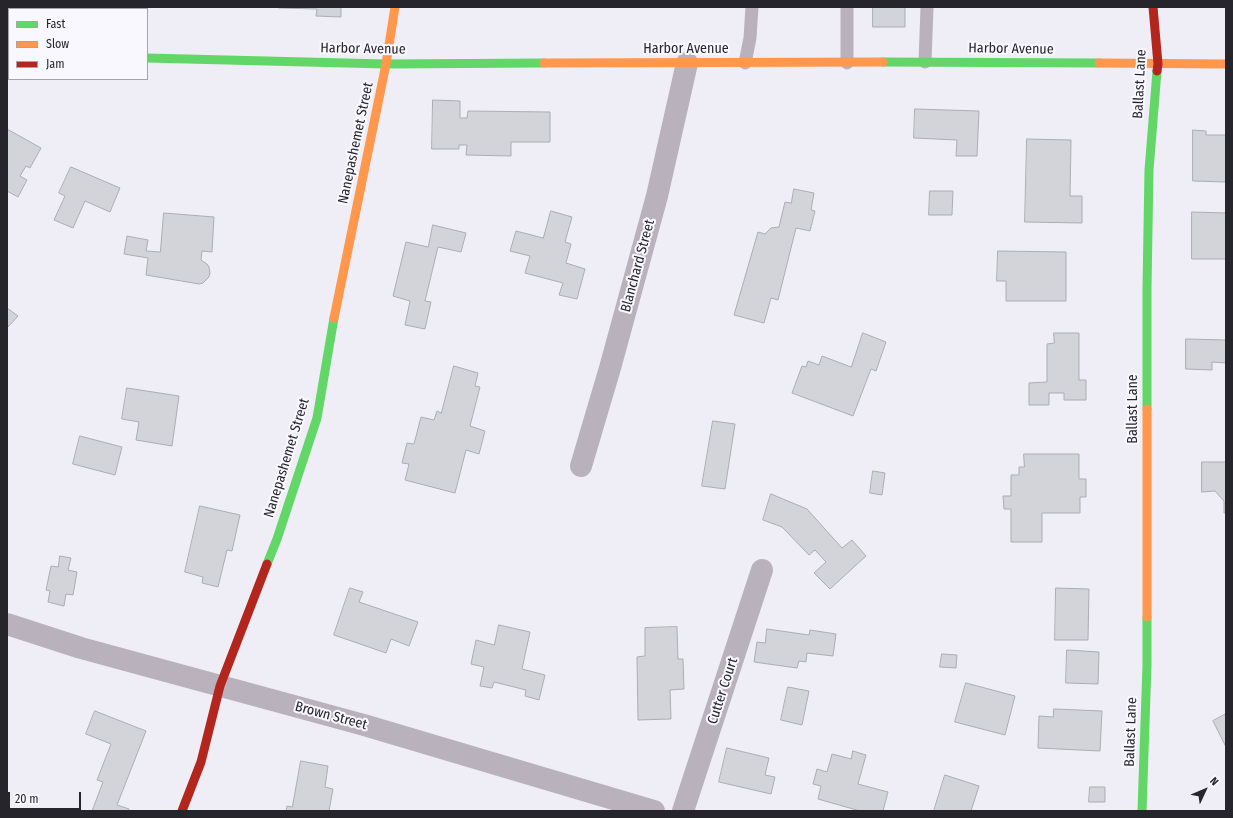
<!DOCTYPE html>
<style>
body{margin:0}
#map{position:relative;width:1233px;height:818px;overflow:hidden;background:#efeef6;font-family:"Fira Sans Condensed",sans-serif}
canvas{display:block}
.frame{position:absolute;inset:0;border:8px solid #26252b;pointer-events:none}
.legend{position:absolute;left:8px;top:8px;width:140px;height:72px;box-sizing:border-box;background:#f9f8ff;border:1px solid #a5a4aa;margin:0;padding:5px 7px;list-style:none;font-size:12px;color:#26252b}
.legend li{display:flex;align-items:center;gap:8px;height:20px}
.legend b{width:20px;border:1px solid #a5a4aa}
.north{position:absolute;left:1185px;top:770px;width:40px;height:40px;-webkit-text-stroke:3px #f9f8ff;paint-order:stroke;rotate:46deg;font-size:11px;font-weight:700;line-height:16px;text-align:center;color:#26252b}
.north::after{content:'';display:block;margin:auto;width:14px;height:18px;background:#26252b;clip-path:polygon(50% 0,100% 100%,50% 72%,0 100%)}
.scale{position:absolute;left:8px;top:792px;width:73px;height:18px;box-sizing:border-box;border:2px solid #26252b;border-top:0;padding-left:5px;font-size:12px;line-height:14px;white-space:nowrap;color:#26252b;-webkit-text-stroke:3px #f9f8ff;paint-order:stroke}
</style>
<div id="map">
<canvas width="1233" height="818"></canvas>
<div class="frame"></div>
<ul class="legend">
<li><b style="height:5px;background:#63d668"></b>Fast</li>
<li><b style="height:5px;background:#ff974d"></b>Slow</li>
<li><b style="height:5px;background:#b3261e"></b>Jam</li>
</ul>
<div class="north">N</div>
<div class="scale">20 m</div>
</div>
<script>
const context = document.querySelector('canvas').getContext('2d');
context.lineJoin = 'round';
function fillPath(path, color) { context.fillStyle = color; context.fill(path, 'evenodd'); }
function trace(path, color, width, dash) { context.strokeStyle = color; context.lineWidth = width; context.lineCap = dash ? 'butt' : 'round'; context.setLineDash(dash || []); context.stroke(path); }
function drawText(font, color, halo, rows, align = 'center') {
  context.font = font + ' "Fira Sans Condensed",sans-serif'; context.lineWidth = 4; context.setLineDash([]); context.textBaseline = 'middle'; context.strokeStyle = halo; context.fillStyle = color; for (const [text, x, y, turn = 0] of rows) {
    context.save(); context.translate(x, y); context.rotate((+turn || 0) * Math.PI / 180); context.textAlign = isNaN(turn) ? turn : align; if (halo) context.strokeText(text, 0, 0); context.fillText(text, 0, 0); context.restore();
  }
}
const building = new Path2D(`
 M 279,7 L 341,7 L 341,17 L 316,16 L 317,9 L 279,8 Z
 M 873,7 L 905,7 L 905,27 L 873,27 Z
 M 433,100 L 460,101 L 460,118 L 467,118 L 468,111 L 550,112 L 550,142 L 511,142 L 511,156 L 466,155 L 467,145 L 459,145 L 459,149 L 432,149 Z
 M 915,109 L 979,111 L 977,156 L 956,156 L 957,140 L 914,138 Z
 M 7,129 L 41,148 L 30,168 L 26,166 L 20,176 L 27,180 L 18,197 L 7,191 Z
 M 1193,130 L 1206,131 L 1206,135 L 1226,135 L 1226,182 L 1193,181 Z
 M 1027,139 L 1071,140 L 1070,196 L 1082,196 L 1082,223 L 1025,222 Z
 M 71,167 L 120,188 L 110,212 L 85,201 L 73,228 L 54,220 L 65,196 L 59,193 Z
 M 794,189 L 814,193 L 811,210 L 815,211 L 810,231 L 796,228 L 778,300 L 771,298 L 764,323 L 734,315 L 758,232 L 765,234 L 771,228 L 779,227 L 785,202 L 791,203 Z
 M 930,191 L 953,191 L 952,215 L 929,215 Z
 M 551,211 L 572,217 L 565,242 L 571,244 L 566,263 L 585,269 L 577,299 L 559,295 L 563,283 L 525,273 L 530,256 L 510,251 L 516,231 L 543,238 Z
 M 1192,212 L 1226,213 L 1226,259 L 1192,259 Z
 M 164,213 L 214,217 L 212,252 L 202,251 L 201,260 L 207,264 L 209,267 L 210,273 L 209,277 L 203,283 L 199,284 L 146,275 L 148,258 L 124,254 L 127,236 L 148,240 L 146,251 L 160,252 Z
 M 433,225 L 466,233 L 461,252 L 438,247 L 425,301 L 431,302 L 425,329 L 405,325 L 410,301 L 393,296 L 406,242 L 428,247 Z
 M 998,251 L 1066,252 L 1066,301 L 1006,301 L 1006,281 L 997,281 Z
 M 7,308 L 18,316 L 8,327 L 7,326 Z
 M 863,333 L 886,342 L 876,371 L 871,369 L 853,416 L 792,393 L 802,366 L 806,367 L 808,361 L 819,365 L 822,356 L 851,367 Z
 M 1054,333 L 1079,333 L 1079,380 L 1086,380 L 1086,400 L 1064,400 L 1064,393 L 1049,393 L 1049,405 L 1029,405 L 1029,383 L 1047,382 L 1047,344 L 1054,343 Z
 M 1186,339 L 1226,340 L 1226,363 L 1212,362 L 1212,370 L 1186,369 Z
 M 454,366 L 478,373 L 475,386 L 480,387 L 470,426 L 485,431 L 479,454 L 466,450 L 455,493 L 405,480 L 409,464 L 402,463 L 407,443 L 414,444 L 421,417 L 434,420 L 437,411 L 441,413 Z
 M 127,388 L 179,396 L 172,446 L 136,440 L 139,422 L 122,419 Z
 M 713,421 L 735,424 L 725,489 L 702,486 Z
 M 80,436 L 122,447 L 115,475 L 73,464 Z
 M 1024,454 L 1079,454 L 1079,479 L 1086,479 L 1086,497 L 1080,497 L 1080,513 L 1042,513 L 1042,542 L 1011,542 L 1011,509 L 1004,509 L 1003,496 L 1011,496 L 1011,475 L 1019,475 L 1019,467 L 1024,467 Z
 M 1202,462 L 1226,462 L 1226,513 L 1224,513 L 1224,501 L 1215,491 L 1202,492 Z
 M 873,471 L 885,473 L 882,495 L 870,493 Z
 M 771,494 L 807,509 L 842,548 L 852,540 L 866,556 L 830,589 L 814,573 L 826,562 L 815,550 L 809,555 L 782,527 L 763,520 Z
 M 200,506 L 240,515 L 232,551 L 227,550 L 218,587 L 202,583 L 203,577 L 185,572 Z
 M 60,556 L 71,558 L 68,570 L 77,572 L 73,595 L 66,594 L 64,606 L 48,602 L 50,591 L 46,590 L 51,566 L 58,567 Z
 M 350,588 L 363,592 L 359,602 L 418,622 L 409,646 L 391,639 L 386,653 L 334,635 Z
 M 1056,588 L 1089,589 L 1088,640 L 1055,640 Z
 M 499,625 L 530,632 L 522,669 L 545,675 L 539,700 L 525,696 L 526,690 L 494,682 L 492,688 L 480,686 L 484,667 L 471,664 L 476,640 L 494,645 Z
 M 677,627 L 678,659 L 683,659 L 684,689 L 670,690 L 671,719 L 638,720 L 637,657 L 645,656 L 645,628 Z
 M 767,629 L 809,635 L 810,630 L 836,634 L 833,656 L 807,653 L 806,662 L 799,661 L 797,668 L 754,662 L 757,642 L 765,643 Z
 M 1067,650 L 1099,652 L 1098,684 L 1066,683 Z
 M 942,654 L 957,655 L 956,668 L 940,667 Z
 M 966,683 L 1015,696 L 1005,735 L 955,722 Z
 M 788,687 L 809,691 L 802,725 L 781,720 Z
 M 1054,709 L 1102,711 L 1100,751 L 1038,748 L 1039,716 L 1053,717 Z
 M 95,711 L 146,731 L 117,805 L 129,809 L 128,811 L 92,811 L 103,782 L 97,780 L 111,744 L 86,734 Z
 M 1226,714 L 1226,747 L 1213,721 Z
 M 727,748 L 769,758 L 765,775 L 775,777 L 771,794 L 719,782 Z
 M 853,751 L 866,755 L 858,784 L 888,792 L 883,811 L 860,811 L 818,799 L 821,786 L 813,784 L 817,769 L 827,772 L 832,754 L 851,759 Z
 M 301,761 L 328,766 L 325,787 L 333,789 L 329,811 L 286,811 L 287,806 L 292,807 Z
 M 945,775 L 979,786 L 971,811 L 934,811 Z
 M 1090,787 L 1105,787 L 1105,802 L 1089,802 Z`);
const lane = new Path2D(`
 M 847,7 L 847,63
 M 925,62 L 927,7
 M 745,63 L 750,38 L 752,7`);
const street = new Path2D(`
 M 581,466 L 610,368 L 657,196 L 687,63
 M 7,624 L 81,648 L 364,725 L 654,811
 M 683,811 L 762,570`);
const fast = new Path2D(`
 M 147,58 L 386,64 L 544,63
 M 883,62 L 1099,63
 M 1147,409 L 1147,287 L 1149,170 L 1157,71
 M 267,564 L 277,539 L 317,418 L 334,318
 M 1142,811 L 1147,665 L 1147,617`);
const slow = new Path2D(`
 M 544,63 L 883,62
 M 1099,63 L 1226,64
 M 334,318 L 386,64 L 395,7
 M 1147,409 L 1147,617`);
const jam = new Path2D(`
 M 1153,7 L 1158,64 L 1157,71
 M 7,56 L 9,56
 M 182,811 L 201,762 L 220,686 L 267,564`);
const streetNames = [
 ["Harbor Avenue",363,49,1],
 ["Harbor Avenue",686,49],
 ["Harbor Avenue",1011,49,1],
 ["Ballast Lane",1140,84,-87],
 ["Nanepashemet Street",356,143,-78],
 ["Blanchard Street",638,266,-75],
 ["Ballast Lane",1133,409,-90],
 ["Nanepashemet Street",287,458,-73],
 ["Cutter Court",723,691,-72],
 ["Brown Street",331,716,15],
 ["Ballast Lane",1131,732,-88]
];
fillPath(building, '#d2d4da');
trace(building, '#acadb3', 1);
trace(lane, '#b9b2bd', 13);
trace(street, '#b9b2bd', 22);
trace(fast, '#63d668', 9);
trace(slow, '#ff974d', 9);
trace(jam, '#b3261e', 9);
drawText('14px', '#26252b', '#f9f8ff', streetNames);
</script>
